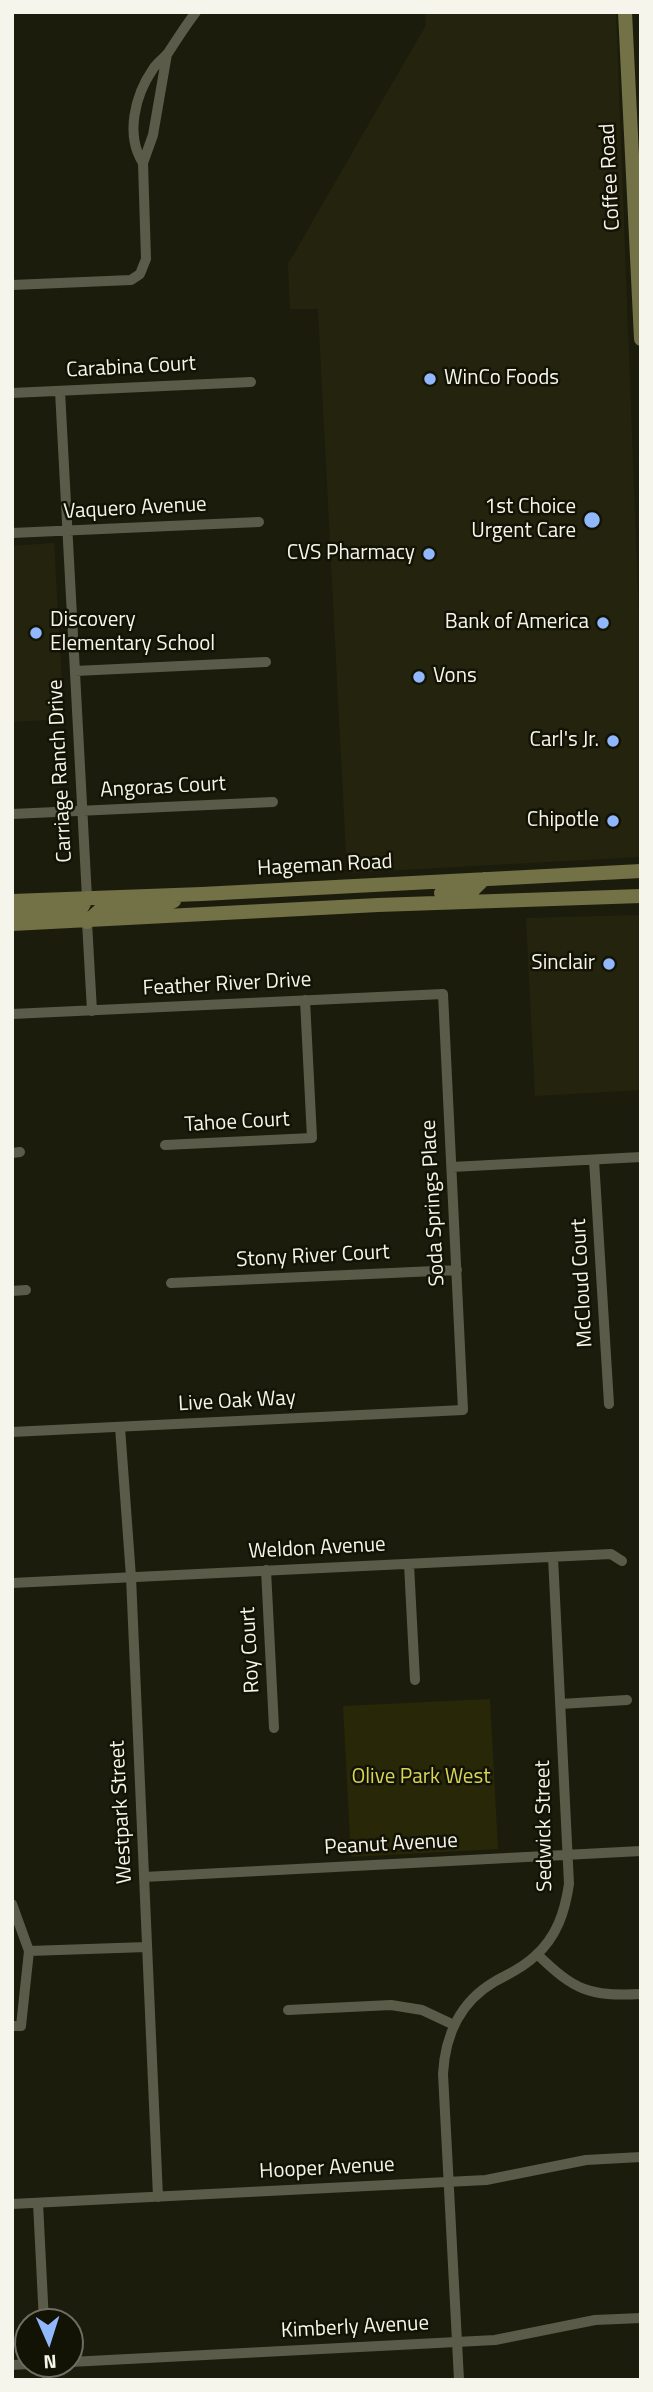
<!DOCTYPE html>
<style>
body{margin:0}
#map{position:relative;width:653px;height:2392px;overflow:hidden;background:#1c1c0d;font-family:"Titillium Web",sans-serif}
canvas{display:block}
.frame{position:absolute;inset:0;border:14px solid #f5f5eb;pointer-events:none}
.north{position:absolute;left:14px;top:2308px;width:70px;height:70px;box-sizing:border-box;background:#131305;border:2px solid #6d6d61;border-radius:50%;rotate:177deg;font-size:19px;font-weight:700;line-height:28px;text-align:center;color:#f5f5eb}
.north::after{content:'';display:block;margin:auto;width:24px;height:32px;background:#91b8fd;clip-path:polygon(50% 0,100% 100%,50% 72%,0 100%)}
</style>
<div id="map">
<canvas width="653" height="2392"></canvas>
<div class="frame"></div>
<div class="north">N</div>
</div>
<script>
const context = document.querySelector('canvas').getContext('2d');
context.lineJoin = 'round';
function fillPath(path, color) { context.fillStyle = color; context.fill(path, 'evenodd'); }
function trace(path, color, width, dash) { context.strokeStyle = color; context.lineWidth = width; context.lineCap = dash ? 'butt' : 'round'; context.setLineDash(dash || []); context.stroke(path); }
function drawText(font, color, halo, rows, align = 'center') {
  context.font = font + ' "Titillium Web",sans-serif'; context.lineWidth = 5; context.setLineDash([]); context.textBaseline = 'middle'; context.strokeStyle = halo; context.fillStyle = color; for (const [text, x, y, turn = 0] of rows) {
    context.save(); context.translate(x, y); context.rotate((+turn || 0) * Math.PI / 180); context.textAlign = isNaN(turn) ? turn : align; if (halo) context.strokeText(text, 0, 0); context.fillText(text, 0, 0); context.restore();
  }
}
const built = new Path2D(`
 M 425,12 L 616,12 L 641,677 L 641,855 L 639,857 L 347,873 L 318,309 L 290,309 L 288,264 L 426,25 Z
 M 54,543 L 64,719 L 12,722 L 12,546 Z
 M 641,915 L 641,1090 L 535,1096 L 526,918 Z`);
const green = new Path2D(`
 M 490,1699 L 498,1849 L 351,1857 L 343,1706 Z`);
const street = new Path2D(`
 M 143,163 C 125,135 135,95 153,69 C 157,63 163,59 168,53 C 177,39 186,25 196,12
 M 12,285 L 131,280 L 140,274 L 146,259 L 143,163 L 153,135 L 167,54
 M 60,391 L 87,898
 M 12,393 L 251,382
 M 12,533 L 259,522
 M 75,671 L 266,662
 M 12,814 L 273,802
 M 87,922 L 92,1011
 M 12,1014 L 443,994 L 463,1410 L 12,1432
 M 165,1145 L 312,1138 L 305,1000
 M 12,1153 L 20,1152
 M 594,1160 L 609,1404
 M 452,1167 L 641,1157
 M 171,1283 L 457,1270
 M 12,1291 L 26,1290
 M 120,1427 L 131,1577 L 158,2197
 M 409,1564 L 415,1680
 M 266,1570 L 274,1728
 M 12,1583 L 611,1554 L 622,1561
 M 560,1704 L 627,1700
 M 144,1877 L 641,1851
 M 12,1904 L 29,1951 L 21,2026 L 12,2026
 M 29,1951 L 147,1947
 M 537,1954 C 574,1990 589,1997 641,1994
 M 288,2010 L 391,2005 L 422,2010 L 454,2025
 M 38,2203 L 44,2322
 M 12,2204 L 486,2180 L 586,2160 L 641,2157
 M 70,2362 L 495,2340 L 595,2320 L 641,2318
 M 46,2364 L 47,2380
 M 12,2365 L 28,2364
 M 459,2380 L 443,2074 C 445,2036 460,2002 494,1982 C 508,1974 523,1968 535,1956 C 557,1937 565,1911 569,1884 L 553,1557`);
const secondary = new Path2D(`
 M 625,12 L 641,339
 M 441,893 L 472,891 L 484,879
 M 12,901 L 202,894 L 641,871
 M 12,915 L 80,911 L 87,898
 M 87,922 L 100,910 L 157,906 L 174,901
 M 12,924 L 378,905 L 641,896`);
const markers = [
 [430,379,7,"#91b8fd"],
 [592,520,9,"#91b8fd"],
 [429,554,7,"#91b8fd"],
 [603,623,7,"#91b8fd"],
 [36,633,7,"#91b8fd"],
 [419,677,7,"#91b8fd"],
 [613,741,7,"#91b8fd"],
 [613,821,7,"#91b8fd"],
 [609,964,7,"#91b8fd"]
];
const streetNames = [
 ["Coffee Road",611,177,-93],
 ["Carabina Court",131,368,-3],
 ["Vaquero Avenue",135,509,-3],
 ["Carriage Ranch Drive",61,771,-93],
 ["Angoras Court",163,788,-3],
 ["Hageman Road",325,866,-3],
 ["Feather River Drive",227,985,-3],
 ["Tahoe Court",237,1123,-3],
 ["Soda Springs Place",434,1203,-93],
 ["Stony River Court",313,1257,-3],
 ["McCloud Court",583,1283,-93],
 ["Live Oak Way",237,1402,-3],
 ["Weldon Avenue",317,1549,-3],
 ["Roy Court",251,1650,-93],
 ["Westpark Street",122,1812,-93],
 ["Sedwick Street",545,1826,-91],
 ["Peanut Avenue",391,1845,-3],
 ["Hooper Avenue",327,2169,-3],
 ["Kimberly Avenue",355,2328,-3]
];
const poiNames = [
 ["WinCo Foods",444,379,"left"],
 ["1st Choice",576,508],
 ["Urgent Care",576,532],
 ["CVS Pharmacy",415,554],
 ["Discovery",50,621,"left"],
 ["Elementary School",50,645,"left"],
 ["Bank of America",589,623],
 ["Vons",433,677,"left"],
 ["Carl's Jr.",599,741],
 ["Chipotle",599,821],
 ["Sinclair",595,964]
];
const parkNames = [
 ["Olive Park West",421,1778]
];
fillPath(built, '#24240e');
fillPath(green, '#282708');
trace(street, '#5b5b4a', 10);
trace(secondary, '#737246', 14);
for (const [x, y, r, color] of markers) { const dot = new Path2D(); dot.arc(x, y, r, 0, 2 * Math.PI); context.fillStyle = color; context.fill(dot); trace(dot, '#131305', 2.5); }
drawText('21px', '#f5f5eb', '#131305', streetNames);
drawText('21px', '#f5f5eb', '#131305', poiNames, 'right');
drawText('21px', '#d7d456', '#131305', parkNames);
</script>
